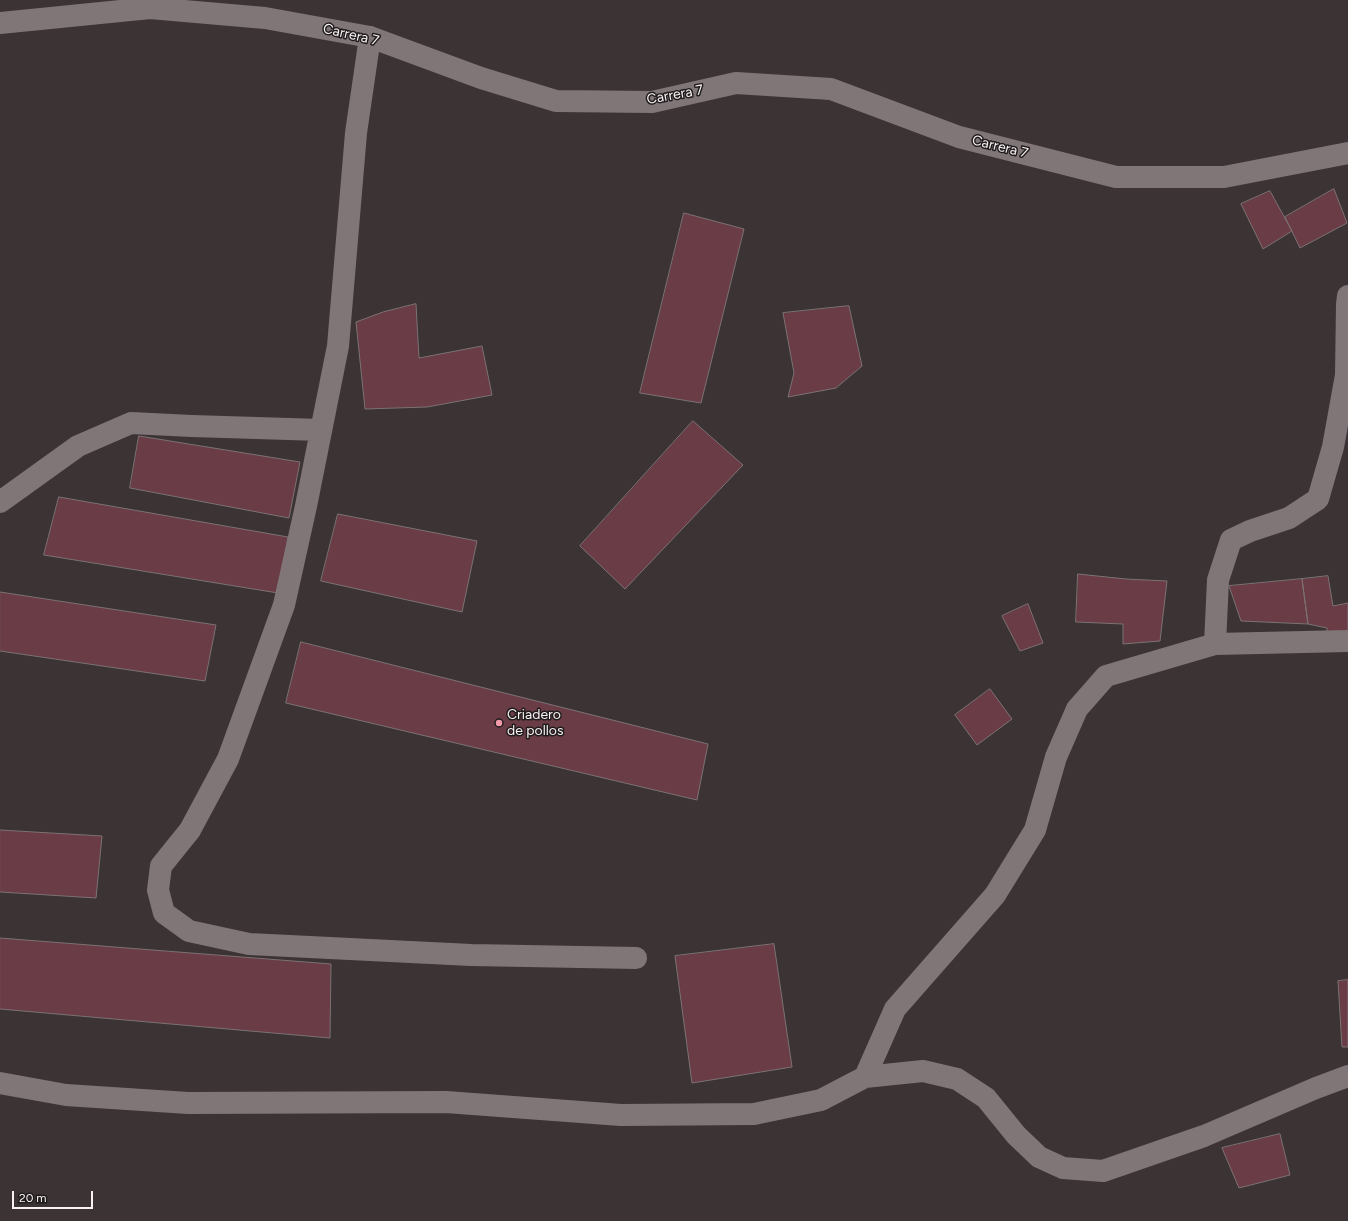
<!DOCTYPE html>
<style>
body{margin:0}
#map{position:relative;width:1348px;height:1221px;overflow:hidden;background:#3c3335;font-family:Figtree,sans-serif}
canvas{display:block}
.scale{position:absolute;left:12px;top:1191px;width:81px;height:18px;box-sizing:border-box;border:2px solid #f8f2f3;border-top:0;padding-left:5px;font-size:12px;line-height:14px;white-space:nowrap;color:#f8f2f3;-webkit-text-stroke:3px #201c1d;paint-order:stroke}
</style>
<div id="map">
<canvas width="1348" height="1221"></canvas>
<div class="scale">20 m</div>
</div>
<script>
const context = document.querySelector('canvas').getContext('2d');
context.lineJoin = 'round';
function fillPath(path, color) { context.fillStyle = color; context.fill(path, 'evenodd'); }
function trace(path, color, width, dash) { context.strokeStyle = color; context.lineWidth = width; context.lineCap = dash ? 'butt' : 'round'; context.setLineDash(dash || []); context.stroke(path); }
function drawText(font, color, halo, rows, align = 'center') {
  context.font = font + ' Figtree,sans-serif'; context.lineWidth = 3; context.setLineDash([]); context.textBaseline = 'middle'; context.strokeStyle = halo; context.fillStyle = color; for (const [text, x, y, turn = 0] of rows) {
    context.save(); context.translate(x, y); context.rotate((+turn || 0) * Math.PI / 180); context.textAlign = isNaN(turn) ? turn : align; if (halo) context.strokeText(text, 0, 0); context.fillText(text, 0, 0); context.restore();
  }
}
const building = new Path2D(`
 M 1334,189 L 1347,223 L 1300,248 L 1285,217 Z
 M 1270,191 L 1292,231 L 1263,249 L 1241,204 Z
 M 684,213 L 744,229 L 701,403 L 640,393 Z
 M 416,304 L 419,358 L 482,346 L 492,395 L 427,407 L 365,409 L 356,322 L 383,312 Z
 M 849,306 L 862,366 L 836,388 L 788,397 L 794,373 L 783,313 Z
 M 693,421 L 743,465 L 625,589 L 580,546 Z
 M 139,436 L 300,462 L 289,518 L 130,488 Z
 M 59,497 L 288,537 L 278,593 L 44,555 Z
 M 338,514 L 477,541 L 462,612 L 321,581 Z
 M 1078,574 L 1126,579 L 1167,581 L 1160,641 L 1123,644 L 1123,624 L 1076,622 Z
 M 1328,576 L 1333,606 L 1348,603 L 1348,632 L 1327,636 L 1327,628 L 1308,624 L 1302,579 Z
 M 1302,579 L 1308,624 L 1241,621 L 1229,586 Z
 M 0,592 L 216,625 L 205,681 L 0,651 Z
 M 1028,604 L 1043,643 L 1020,651 L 1002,616 Z
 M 301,642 L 708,744 L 697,800 L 286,703 Z
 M 990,689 L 1012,719 L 977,745 L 955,715 Z
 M 0,830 L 102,836 L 96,898 L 0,892 Z
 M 0,938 L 331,964 L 330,1038 L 0,1009 Z
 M 774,944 L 792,1067 L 692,1083 L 675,956 Z
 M 1348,980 L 1348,1047 L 1342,1047 L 1338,981 Z
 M 1280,1134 L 1290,1175 L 1239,1188 L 1222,1148 Z`);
const minor = new Path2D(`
 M 0,23 L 150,8 L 265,18 L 370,37 L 481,78 L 556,101 L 652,102 L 736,83 L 831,89 L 959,137 L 1116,177 L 1224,177 L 1348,153
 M 370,37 L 356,133 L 338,346 L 306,506 L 284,605 L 228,759 L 190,830 L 161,866 L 158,890 L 164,913 L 189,931 L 249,944 L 471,955 L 636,958
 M 0,502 L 78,446 L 131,423 L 192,426 L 321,430
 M 1215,644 L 1218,580 L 1231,540 L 1250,531 L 1289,518 L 1318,499 L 1333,447 L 1346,375 L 1347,304 L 1348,296
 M 865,1077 L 895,1009 L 995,895 L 1035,830 L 1056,757 L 1077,709 L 1106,676 L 1215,644 L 1348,641
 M 0,1083 L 66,1095 L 188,1103 L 446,1102 L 621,1115 L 754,1114 L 821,1100 L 865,1077 L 923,1071 L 957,1079 L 986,1098 L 1016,1135 L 1039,1157 L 1063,1168 L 1103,1171 L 1204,1136 L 1316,1088 L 1348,1076`);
const markers = [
 [499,723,4,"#f29aac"]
];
const streetNames = [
 ["Carrera 7",351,35,13],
 ["Carrera 7",675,95,-10],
 ["Carrera 7",1000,147,14]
];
const poiNames = [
 ["Criadero",507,715],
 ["de pollos",507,731]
];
fillPath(building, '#693c46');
trace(building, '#7c7274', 1);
trace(minor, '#807678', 22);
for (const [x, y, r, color] of markers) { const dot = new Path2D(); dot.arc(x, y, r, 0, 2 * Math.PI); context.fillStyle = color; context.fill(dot); trace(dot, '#201c1d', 1.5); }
drawText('14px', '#f8f2f3', '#201c1d', streetNames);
drawText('14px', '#f8f2f3', '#201c1d', poiNames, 'left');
</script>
